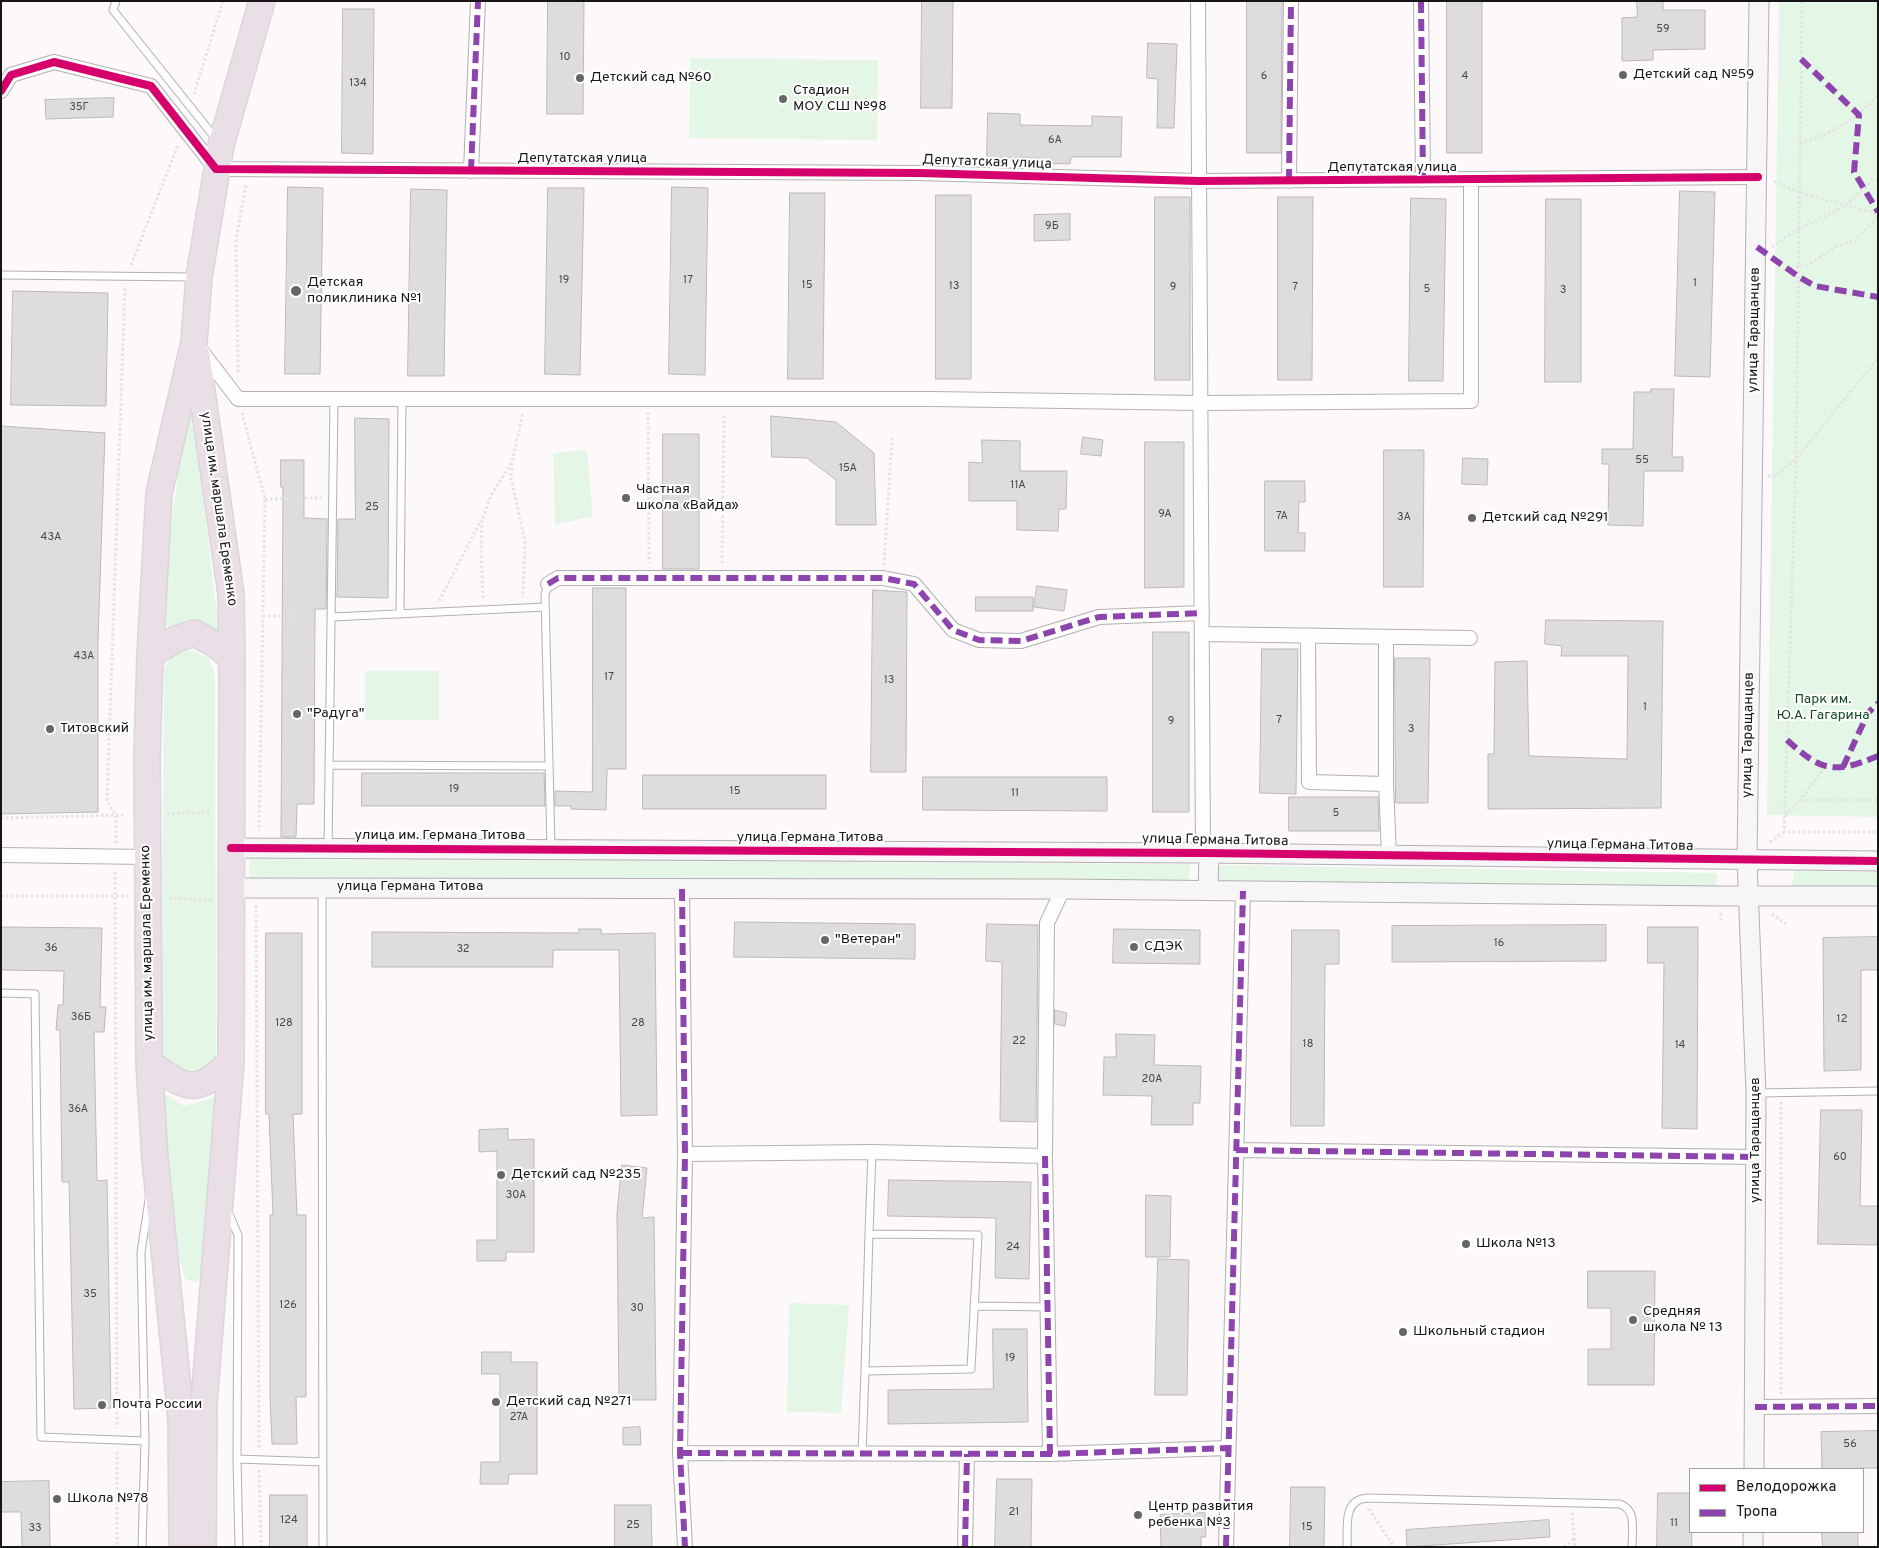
<!DOCTYPE html>
<meta charset="utf-8">
<style>
body{margin:0}
#map{position:relative;width:1879px;height:1548px;overflow:hidden;background:#fdf9fb;font-family:Overpass,sans-serif}
canvas{display:block}
.frame{position:absolute;inset:0;border:2px solid #171517;pointer-events:none}
.legend{position:absolute;left:1689px;top:1468px;width:175px;height:65px;box-sizing:border-box;background:#fff;border:1px solid #a2a1a2;margin:0;padding:6px 9px;list-style:none;font-size:15px;color:#171517}
.legend li{display:flex;align-items:center;gap:10px;height:25px}
.legend b{width:25px;border:1px solid #a2a1a2}
</style>
<div id="map">
<canvas width="1879" height="1548"></canvas>
<div class="frame"></div>
<ul class="legend">
<li><b style="height:6px;background:#d6006c"></b>Велодорожка</li>
<li><b style="height:6px;background:#8e44ad"></b>Тропа</li>
</ul>
</div>
<script>
const context = document.querySelector('canvas').getContext('2d');
context.lineJoin = 'round';
function fillPath(path, color) { context.fillStyle = color; context.fill(path, 'evenodd'); }
function trace(path, color, width, dash) { context.strokeStyle = color; context.lineWidth = width; context.lineCap = dash ? 'butt' : 'round'; context.setLineDash(dash || []); context.stroke(path); }
function drawText(font, color, halo, rows, align = 'center') {
  context.font = font + ' Overpass,sans-serif'; context.lineWidth = 4; context.setLineDash([]); context.textBaseline = 'middle'; context.strokeStyle = halo; context.fillStyle = color; for (const [text, x, y, turn = 0] of rows) {
    context.save(); context.translate(x, y); context.rotate((+turn || 0) * Math.PI / 180); context.textAlign = isNaN(turn) ? turn : align; if (halo) context.strokeText(text, 0, 0); context.fillText(text, 0, 0); context.restore();
  }
}
const green = new Path2D(`
 M 1779,1 L 1878,1 L 1878,817 L 1767,815 Z
 M 690,58 L 878,60 L 877,140 L 689,138 Z
 M 193,413 L 218,623 L 218,633 C 196,623 185,620 161,628 L 170,537 L 184,425 Z
 M 587,450 L 593,516 L 555,525 L 553,453 Z
 M 190,650 L 209,658 L 215,675 L 216,1055 L 208,1072 L 193,1076 L 161,1058 L 164,669 L 173,654 Z
 M 365,671 L 439,671 L 439,720 L 365,720 Z
 M 250,859 L 1190,864 L 1189,884 L 249,879 Z
 M 1217,865 L 1717,873 L 1716,889 L 1215,884 Z
 M 1794,871 L 1878,872 L 1878,888 L 1792,887 Z
 M 161,1092 L 184,1106 L 219,1096 L 205,1276 L 195,1282 L 185,1279 L 179,1257 Z
 M 789,1303 L 849,1305 L 841,1413 L 787,1412 Z`);
const building = new Path2D(`
 M 548,1 L 584,1 L 583,114 L 547,114 Z
 M 922,1 L 953,1 L 952,108 L 921,108 Z
 M 1247,1 L 1282,1 L 1281,153 L 1247,153 Z
 M 1447,1 L 1482,1 L 1482,153 L 1447,153 Z
 M 1637,1 L 1663,1 L 1663,10 L 1705,10 L 1705,49 L 1653,50 L 1653,60 L 1622,61 L 1622,18 L 1637,17 Z
 M 343,9 L 374,9 L 373,154 L 342,153 Z
 M 1148,43 L 1177,44 L 1174,128 L 1157,128 L 1158,79 L 1147,78 Z
 M 114,98 L 113,117 L 46,119 L 45,100 Z
 M 988,113 L 1020,114 L 1020,125 L 1092,126 L 1092,116 L 1122,117 L 1121,157 L 1071,157 L 1070,164 L 1039,163 L 1039,158 L 987,158 Z
 M 288,187 L 323,188 L 320,374 L 285,374 Z
 M 672,187 L 708,188 L 705,375 L 669,374 Z
 M 548,188 L 584,188 L 580,375 L 545,374 Z
 M 411,189 L 447,190 L 444,376 L 408,376 Z
 M 1680,191 L 1715,192 L 1710,377 L 1675,376 Z
 M 790,193 L 825,193 L 823,379 L 788,379 Z
 M 936,195 L 971,195 L 971,379 L 936,379 Z
 M 1155,197 L 1190,197 L 1190,380 L 1155,380 Z
 M 1278,197 L 1313,197 L 1312,380 L 1278,380 Z
 M 1411,198 L 1446,199 L 1443,381 L 1409,381 Z
 M 1546,199 L 1581,199 L 1581,382 L 1545,382 Z
 M 1070,214 L 1070,240 L 1034,241 L 1034,215 Z
 M 13,291 L 108,293 L 106,406 L 11,405 Z
 M 1651,389 L 1674,389 L 1672,457 L 1683,457 L 1683,471 L 1644,471 L 1643,526 L 1608,525 L 1609,464 L 1602,464 L 1602,449 L 1633,449 L 1634,392 L 1651,392 Z
 M 771,416 L 836,422 L 874,453 L 876,525 L 836,525 L 836,480 L 807,458 L 772,457 Z
 M 355,418 L 389,419 L 388,598 L 337,597 L 338,519 L 355,519 Z
 M 1,426 L 105,433 L 98,641 L 98,812 L 1,814 Z
 M 663,434 L 699,434 L 699,569 L 663,569 Z
 M 1083,437 L 1103,440 L 1101,456 L 1081,454 Z
 M 982,440 L 1020,441 L 1020,471 L 1067,471 L 1066,509 L 1059,509 L 1058,531 L 1017,530 L 1017,501 L 969,501 L 969,462 L 982,463 Z
 M 1145,442 L 1184,442 L 1184,587 L 1145,588 Z
 M 1384,450 L 1424,450 L 1423,587 L 1384,587 Z
 M 1463,458 L 1488,459 L 1487,485 L 1462,484 Z
 M 281,460 L 304,460 L 304,518 L 327,519 L 326,609 L 315,609 L 314,804 L 297,804 L 296,837 L 281,837 L 283,487 L 281,487 Z
 M 1265,481 L 1305,481 L 1305,502 L 1299,502 L 1298,533 L 1305,533 L 1305,551 L 1265,551 Z
 M 1037,586 L 1067,590 L 1064,611 L 1034,607 Z
 M 593,588 L 626,588 L 626,769 L 607,769 L 606,810 L 571,809 L 571,806 L 555,806 L 555,791 L 592,792 Z
 M 873,590 L 907,592 L 906,772 L 871,772 Z
 M 976,597 L 1033,597 L 1033,611 L 976,611 Z
 M 1546,620 L 1663,621 L 1661,808 L 1488,809 L 1488,754 L 1494,754 L 1495,662 L 1527,661 L 1529,756 L 1627,759 L 1628,656 L 1561,656 L 1562,646 L 1545,644 Z
 M 1153,632 L 1189,632 L 1189,812 L 1153,812 Z
 M 1262,649 L 1298,649 L 1296,794 L 1260,793 Z
 M 1395,658 L 1430,658 L 1428,803 L 1396,803 Z
 M 362,773 L 544,773 L 545,806 L 362,806 Z
 M 643,775 L 826,775 L 826,809 L 643,809 Z
 M 923,777 L 1107,777 L 1107,811 L 923,810 Z
 M 1289,797 L 1378,797 L 1379,831 L 1289,831 Z
 M 735,922 L 915,924 L 915,959 L 734,957 Z
 M 987,924 L 1038,925 L 1036,1122 L 1000,1121 L 1002,962 L 986,961 Z
 M 1606,925 L 1606,961 L 1392,962 L 1392,926 Z
 M 1,927 L 102,928 L 100,1007 L 106,1007 L 104,1032 L 94,1032 L 97,1181 L 107,1180 L 111,1408 L 74,1409 L 69,1182 L 62,1182 L 60,1030 L 56,1030 L 58,1005 L 63,1005 L 64,971 L 1,970 Z
 M 1648,927 L 1698,927 L 1697,1129 L 1662,1128 L 1664,963 L 1648,963 Z
 M 579,929 L 601,929 L 601,934 L 655,933 L 657,1115 L 621,1116 L 619,950 L 553,950 L 553,967 L 372,967 L 372,932 L 579,933 Z
 M 1114,929 L 1200,930 L 1200,964 L 1113,963 Z
 M 1292,930 L 1339,930 L 1339,964 L 1325,964 L 1324,1126 L 1291,1126 Z
 M 266,933 L 302,933 L 302,1114 L 293,1114 L 297,1215 L 306,1215 L 306,1397 L 296,1397 L 297,1444 L 272,1444 L 270,1397 L 270,1215 L 273,1215 L 269,1114 L 266,1114 Z
 M 1878,937 L 1878,970 L 1861,970 L 1861,1070 L 1824,1071 L 1823,938 Z
 M 1055,1010 L 1067,1013 L 1065,1026 L 1055,1024 Z
 M 1116,1034 L 1155,1035 L 1154,1065 L 1201,1066 L 1200,1103 L 1193,1103 L 1193,1125 L 1151,1125 L 1152,1096 L 1103,1095 L 1104,1057 L 1116,1057 Z
 M 1821,1110 L 1862,1110 L 1860,1206 L 1878,1206 L 1878,1245 L 1818,1244 Z
 M 508,1129 L 508,1140 L 534,1139 L 534,1252 L 506,1252 L 506,1261 L 477,1261 L 477,1240 L 497,1240 L 497,1151 L 479,1152 L 479,1130 Z
 M 622,1165 L 647,1168 L 642,1218 L 654,1217 L 656,1400 L 619,1400 L 617,1214 Z
 M 889,1180 L 1031,1182 L 1029,1279 L 995,1278 L 996,1218 L 888,1216 Z
 M 1146,1195 L 1171,1196 L 1170,1257 L 1146,1257 Z
 M 1158,1259 L 1189,1260 L 1187,1395 L 1155,1395 Z
 M 1588,1271 L 1655,1271 L 1654,1385 L 1588,1385 L 1588,1349 L 1611,1349 L 1611,1308 L 1588,1308 Z
 M 993,1329 L 1027,1329 L 1028,1422 L 888,1424 L 888,1390 L 993,1389 Z
 M 482,1352 L 511,1352 L 511,1362 L 537,1362 L 537,1474 L 509,1474 L 508,1484 L 480,1484 L 481,1462 L 500,1462 L 500,1374 L 482,1374 Z
 M 640,1427 L 641,1445 L 623,1445 L 623,1428 Z
 M 1878,1431 L 1878,1468 L 1822,1469 L 1821,1432 Z
 M 997,1479 L 1032,1479 L 1031,1547 L 995,1547 Z
 M 49,1481 L 50,1547 L 22,1547 L 21,1512 L 1,1512 L 1,1482 Z
 M 1291,1487 L 1325,1487 L 1324,1547 L 1290,1547 Z
 M 1658,1493 L 1690,1493 L 1692,1547 L 1657,1547 Z
 M 270,1495 L 307,1495 L 307,1547 L 270,1547 Z
 M 615,1505 L 651,1505 L 652,1547 L 615,1547 Z
 M 1205,1513 L 1206,1537 L 1201,1537 L 1201,1547 L 1161,1547 L 1160,1515 Z
 M 1549,1520 L 1550,1537 L 1407,1547 L 1406,1530 Z
 M 1822,1532 L 1858,1532 L 1858,1547 L 1823,1547 Z`);
const path = new Path2D(`
 M 1802,1 L 1796,459 L 1784,832 L 1878,832
 M 1875,1 L 1878,3
 M 194,94 L 223,1
 M 1800,144 C 1836,131 1851,123 1878,96
 M 1774,181 L 1800,193 L 1878,214
 M 1772,247 L 1790,234 L 1845,206 L 1873,179 L 1878,179
 M 131,265 L 178,145
 M 1786,268 L 1808,265 L 1837,246 L 1855,241 L 1878,216
 M 238,372 L 236,239 L 246,185
 M 648,412 L 649,563
 M 242,413 L 265,499 L 259,831
 M 512,463 L 511,479 L 525,541 L 523,597
 M 1768,476 L 1777,475 L 1796,459 L 1878,358
 M 265,499 L 321,498
 M 722,563 L 724,414
 M 884,565 L 892,438
 M 483,598 L 481,551 L 482,520 L 491,495 L 512,462 L 523,413
 M 439,601 L 481,520
 M 263,616 L 293,616
 M 1800,800 L 1878,800
 M 167,814 L 211,812
 M 1785,815 L 1800,800 L 1825,767
 M 1,818 L 126,815
 M 1770,842 L 1784,832
 M 116,843 L 116,816 L 107,801 L 125,287
 M 115,872 L 117,1428
 M 1,896 L 128,896
 M 169,898 L 213,900
 M 256,905 L 259,1449
 M 1721,913 L 1721,922
 M 1772,914 L 1786,924
 M 1781,1102 L 1781,1394
 M 117,1452 L 117,1547
 M 259,1470 L 261,1547
 M 1369,1509 L 1394,1547
 M 1572,1513 L 1575,1547
 M 1564,1547 L 1574,1539`);
const lane = new Path2D(`
 M 116,1 L 113,10 L 216,139
 M 1,275 L 196,277
 M 548,584 L 545,595 L 551,848
 M 400,614 L 402,399
 M 332,617 L 545,607
 M 329,765 L 549,766
 M 328,848 L 334,399
 M 322,890 L 323,1547
 M 1,993 L 35,994 L 41,1437 L 145,1441
 M 1758,1093 L 1878,1091
 M 228,1212 L 238,1235 L 237,1459 L 239,1547
 M 974,1306 L 1049,1307
 M 865,1371 L 869,1234
 M 862,1454 L 865,1371 L 971,1369 L 978,1235 L 869,1234 L 872,1152
 M 237,1459 L 323,1462
 M 142,1547 L 145,1441 L 141,1252 L 149,1200
 M 1347,1547 C 1348,1528 1342,1499 1368,1498 L 1620,1504 C 1637,1510 1632,1531 1632,1547`);
const street = new Path2D(`
 M 1198,1 L 1203,853
 M 1421,1 L 1423,180
 M 1,91 L 11,75 L 54,62 L 151,86 L 216,169 L 919,173 L 1198,181 L 1758,177
 M 471,171 L 478,1
 M 1289,181 L 1291,1
 M 199,348 L 238,399 L 931,399 L 1201,403 L 1471,401 L 1471,180
 M 548,584 L 558,578 L 883,578 L 914,584 L 953,630 L 979,640 L 1021,641 L 1099,617 L 1202,613
 M 1202,634 L 1470,638
 M 1308,636 L 1309,782 L 1386,784 L 1386,637
 M 1386,784 L 1389,855
 M 1,855 L 147,857
 M 682,889 L 685,1154 L 680,1453 L 685,1547
 M 1236,1150 L 1756,1157
 M 685,1154 L 872,1152 L 1045,1156
 M 1755,1407 L 1878,1406
 M 680,1453 L 1050,1454 L 1228,1448
 M 1050,1454 L 1045,1156 L 1047,923 L 1063,889
 M 965,1547 L 967,1454
 M 1226,1547 L 1243,891`);
const secondary = new Path2D(`
 M 231,848 L 1203,853 L 1878,861
 M 231,888 L 1063,889 L 1720,896 L 1878,896
 M 1208,891 L 1209,853
 M 1754,1469 L 1756,1093 L 1747,860 L 1759,1
 M 1753,1547 L 1753,1532`);
const highway = new Path2D(`
 M 197,356 L 231,594 L 232,659 L 231,1061 L 204,1403 L 203,1547
 M 150,655 L 176,639 L 194,633 L 215,644 L 232,659
 M 149,1063 C 188,1089 195,1097 231,1061
 M 182,1547 L 181,1418 L 155,1159 L 149,1063 L 147,756 L 150,655 L 159,493 L 194,342 L 199,277 L 221,145 L 262,1`);
const quiet = new Path2D(`
 M 1421,1 L 1423,180
 M 1801,59 L 1859,115 L 1854,172 L 1878,212
 M 471,171 L 478,1
 M 1289,181 L 1291,1
 M 1757,247 L 1799,277 L 1815,286 L 1878,297
 M 548,584 L 558,578 L 883,578 L 914,584 L 953,630 L 979,640 L 1021,641 L 1099,617 L 1202,613
 M 1787,740 C 1822,772 1834,774 1878,756
 M 1843,767 L 1868,713 L 1878,703
 M 682,889 L 685,1154 L 680,1453 L 685,1547
 M 1236,1150 L 1756,1157
 M 1045,1156 L 1050,1454
 M 1755,1407 L 1878,1406
 M 680,1453 L 1050,1454 L 1228,1448
 M 965,1547 L 967,1454
 M 1226,1547 L 1243,891`);
const cycleway = new Path2D(`
 M 1,91 L 11,75 L 54,62 L 151,86 L 216,169 L 919,173 L 1198,181 L 1758,177
 M 231,848 L 1203,853 L 1878,861`);
const markers = [
 [1623,75,5,"#686567"],
 [580,78,5,"#686567"],
 [783,99,5,"#686567"],
 [296,291,6,"#686567"],
 [626,498,5,"#686567"],
 [1472,518,5,"#686567"],
 [297,714,5,"#686567"],
 [50,729,5,"#686567"],
 [825,940,5,"#686567"],
 [1134,947,5,"#686567"],
 [501,1175,5,"#686567"],
 [1466,1244,5,"#686567"],
 [1633,1320,5,"#686567"],
 [1403,1332,5,"#686567"],
 [496,1402,5,"#686567"],
 [102,1405,5,"#686567"],
 [57,1499,5,"#686567"],
 [1138,1515,5,"#686567"]
];
const numberNames = [
 ["59",1663,30],
 ["10",565,58],
 ["6",1264,77],
 ["4",1465,77],
 ["134",358,84],
 ["35Г",79,108],
 ["6А",1055,141],
 ["9Б",1052,227],
 ["19",564,281],
 ["17",688,281],
 ["1",1695,284],
 ["15",807,286],
 ["13",954,287],
 ["9",1173,288],
 ["7",1295,288],
 ["5",1427,290],
 ["3",1563,291],
 ["55",1642,461],
 ["15А",848,469],
 ["11А",1018,486],
 ["25",372,508],
 ["9А",1165,515],
 ["7А",1282,517],
 ["3А",1404,518],
 ["43А",51,538],
 ["43А",84,657],
 ["17",609,678],
 ["13",889,681],
 ["1",1645,708],
 ["7",1279,721],
 ["9",1171,722],
 ["3",1411,730],
 ["19",454,790],
 ["15",735,792],
 ["11",1015,794],
 ["5",1336,814],
 ["16",1499,944],
 ["36",51,949],
 ["32",463,950],
 ["36Б",81,1018],
 ["12",1842,1020],
 ["128",284,1024],
 ["28",638,1024],
 ["22",1019,1042],
 ["18",1308,1045],
 ["14",1680,1046],
 ["20А",1152,1080],
 ["36А",78,1110],
 ["60",1840,1158],
 ["30А",516,1196],
 ["24",1013,1248],
 ["35",90,1295],
 ["126",288,1306],
 ["30",637,1309],
 ["19",1010,1359],
 ["27А",519,1418],
 ["56",1850,1445],
 ["21",1014,1513],
 ["124",289,1521],
 ["11",1674,1524],
 ["25",633,1526],
 ["15",1307,1528],
 ["33",35,1529]
];
const poiNames = [
 ["Детский сад №59",1633,75],
 ["Детский сад №60",590,78],
 ["Стадион",793,91],
 ["МОУ СШ №98",793,107],
 ["Детская",307,283],
 ["поликлиника №1",307,299],
 ["Частная",636,490],
 ["школа «Вайда»",636,506],
 ["Детский сад №291",1482,518],
 ["\"Радуга\"",307,714],
 ["Титовский",60,729],
 ["\"Ветеран\"",835,940],
 ["СДЭК",1144,947],
 ["Детский сад №235",511,1175],
 ["Школа №13",1476,1244],
 ["Средняя",1643,1312],
 ["школа № 13",1643,1328],
 ["Школьный стадион",1413,1332],
 ["Детский сад №271",506,1402],
 ["Почта России",112,1405],
 ["Школа №78",67,1499],
 ["Центр развития",1148,1507],
 ["ребенка №3",1148,1523]
];
const streetNames = [
 ["Депутатская улица",582,159],
 ["Депутатская улица",987,163,2],
 ["Депутатская улица",1392,168],
 ["улица Таращанцев",1755,330,-89],
 ["улица им. маршала Еременко",218,509,82],
 ["улица Таращанцев",1749,735,-89],
 ["улица им. Германа Титова",440,836],
 ["улица Германа Титова",810,838],
 ["улица Германа Титова",1215,841,1],
 ["улица Германа Титова",1620,846,1],
 ["улица Германа Титова",410,887],
 ["улица им. маршала Еременко",148,943,-91],
 ["улица Таращанцев",1756,1140,-90]
];
const parkNames = [
 ["Парк им.",1823,700],
 ["Ю.А. Гагарина",1823,716]
];
fillPath(green, '#e4f6e6');
fillPath(building, '#dfdcdd');
trace(building, '#bbb9ba', 1);
trace(lane, '#b2b0b1', 9);
trace(street, '#b2b0b1', 16);
trace(secondary, '#b2b0b1', 21);
trace(highway, '#d9d7d8', 28);
trace(path, '#e4e3e3', 3, [2.5, 2.5]);
trace(lane, '#fffefe', 7);
trace(street, '#fffefe', 14);
trace(secondary, '#f8f5f8', 19);
trace(highway, '#eadee7', 25);
trace(quiet, '#8e44ad', 6, [12, 6]);
trace(cycleway, '#d6006c', 8);
for (const [x, y, r, color] of markers) { const dot = new Path2D(); dot.arc(x, y, r, 0, 2 * Math.PI); context.fillStyle = color; context.fill(dot); trace(dot, '#fff', 2); }
drawText('11px', '#494748', null, numberNames);
drawText('14px', '#171517', '#fff', poiNames, 'left');
drawText('14px', '#171517', '#fff', streetNames);
drawText('14px', '#134a23', '#fff', parkNames);
</script>
